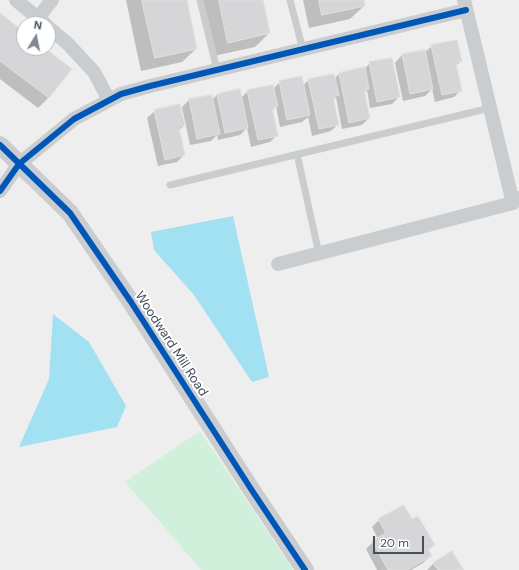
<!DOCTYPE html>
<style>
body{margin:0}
#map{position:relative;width:519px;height:570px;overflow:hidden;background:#efeeee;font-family:"DM Sans",sans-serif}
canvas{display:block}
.north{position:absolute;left:16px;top:16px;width:40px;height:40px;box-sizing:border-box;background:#fff;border:1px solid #b4b9be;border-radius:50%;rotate:10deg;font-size:11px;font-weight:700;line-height:16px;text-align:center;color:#44505c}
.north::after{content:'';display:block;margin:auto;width:14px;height:18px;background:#80878f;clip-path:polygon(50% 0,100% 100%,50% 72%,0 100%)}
.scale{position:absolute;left:373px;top:536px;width:51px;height:18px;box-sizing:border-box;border:2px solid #44505c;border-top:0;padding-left:5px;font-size:12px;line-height:14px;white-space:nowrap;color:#44505c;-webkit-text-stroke:3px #fff;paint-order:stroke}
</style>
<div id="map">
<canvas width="519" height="570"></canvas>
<div class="north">N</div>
<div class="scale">20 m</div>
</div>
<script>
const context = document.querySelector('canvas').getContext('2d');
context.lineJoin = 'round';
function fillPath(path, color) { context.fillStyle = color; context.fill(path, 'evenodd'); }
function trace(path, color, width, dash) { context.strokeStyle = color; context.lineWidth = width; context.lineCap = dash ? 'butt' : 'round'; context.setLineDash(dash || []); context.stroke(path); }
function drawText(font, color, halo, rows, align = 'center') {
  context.font = font + ' "DM Sans",sans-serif'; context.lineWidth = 4; context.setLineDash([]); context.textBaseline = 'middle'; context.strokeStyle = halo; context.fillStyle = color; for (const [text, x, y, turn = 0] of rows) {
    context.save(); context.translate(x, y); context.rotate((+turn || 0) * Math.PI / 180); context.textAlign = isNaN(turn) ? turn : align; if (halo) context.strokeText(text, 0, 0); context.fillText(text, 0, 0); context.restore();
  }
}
const green = new Path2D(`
 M 200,431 L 293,570 L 201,570 L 179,544 L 125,482 Z`);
const water = new Path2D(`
 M 233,216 L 269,377 L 252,382 L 194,295 L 154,250 L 151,232 Z
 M 53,314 L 89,342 L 126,406 L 117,427 L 19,447 L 49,379 Z`);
const shadow = new Path2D(`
 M 126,0 L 186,0 L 196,49 L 182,62 L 141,71 Z
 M 202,0 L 262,0 L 269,33 L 255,47 L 214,56 Z
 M 303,0 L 362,0 L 364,6 L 350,19 L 309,28 Z
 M 0,14 L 24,33 L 24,48 L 43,48 L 71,69 L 48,98 L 38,108 L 0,79 Z
 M 432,46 L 461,61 L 456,66 L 461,90 L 454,97 L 435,102 L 432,89 L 425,96 L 403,101 L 395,63 L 402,55 L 424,53 Z
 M 370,63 L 399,97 L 392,104 L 370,108 L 367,90 L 364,93 L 369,118 L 362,125 L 342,129 L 336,97 L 333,100 L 338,124 L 331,131 L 312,136 L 308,117 L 302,122 L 280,127 L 276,106 L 272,111 L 277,135 L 270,142 L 251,147 L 247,128 L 240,135 L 218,140 L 217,135 L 211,141 L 190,145 L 182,107 L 189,100 L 212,100 L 217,95 L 241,98 L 248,91 L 273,89 L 280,82 L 303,85 L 309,80 L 334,79 L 339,74 L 365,68 Z
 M 155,111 L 184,126 L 179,130 L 184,155 L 177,162 L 158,166 L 147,118 Z
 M 379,520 L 433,545 L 428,551 L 431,556 L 423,563 L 411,570 L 377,570 L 366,549 L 373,542 L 378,539 L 372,527 Z
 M 434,563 L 463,570 L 427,570 Z`);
const building = new Path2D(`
 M 142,0 L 187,0 L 197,49 L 155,58 Z
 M 219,0 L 263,0 L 270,33 L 228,43 Z
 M 319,0 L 364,0 L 365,6 L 322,15 Z
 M 0,13 L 24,32 L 24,48 L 45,48 L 72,69 L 49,98 L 0,61 Z
 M 457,40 L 462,61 L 456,63 L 462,91 L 442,95 L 431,45 Z
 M 425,50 L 433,89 L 410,94 L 402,54 Z
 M 392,58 L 400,97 L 377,102 L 369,62 Z
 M 365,67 L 369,89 L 364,90 L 370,118 L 349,123 L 339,73 Z
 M 334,74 L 339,95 L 333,97 L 339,125 L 319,129 L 308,79 Z
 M 302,76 L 310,115 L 287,120 L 279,81 Z
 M 273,85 L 278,106 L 272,108 L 278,136 L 258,140 L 247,90 Z
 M 240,89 L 248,128 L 225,133 L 217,94 Z
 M 212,95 L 220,134 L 197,139 L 189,99 Z
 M 180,104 L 185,126 L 179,127 L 185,155 L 165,160 L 154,110 Z
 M 404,505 L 412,519 L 418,516 L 435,545 L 428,549 L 432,556 L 407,570 L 388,570 L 372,541 L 386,533 L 378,519 Z
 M 452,551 L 464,570 L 438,570 L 433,563 Z`);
const service = new Path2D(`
 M 200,0 L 217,70
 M 290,0 L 303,50
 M 297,154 L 319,254
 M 170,185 L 490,108`);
const minor = new Path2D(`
 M 16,0 L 45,24
 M 464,0 L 513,203 L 519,198
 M 38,18 L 52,0
 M 48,27 L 68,44 L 94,72 L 109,100
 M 0,191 L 19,164 L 74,119 L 121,94 L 150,86 L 466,10
 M 278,264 L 513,203`);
const tertiary = new Path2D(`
 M 0,145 L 70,213 L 131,302 L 251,489 L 305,570`);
const cycleway = new Path2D(`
 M 0,145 L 70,213 L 131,302 L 251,489 L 305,570
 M 0,191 L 19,164 L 74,119 L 121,94 L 150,86 L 466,10`);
const streetNames = [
 ["Woodward Mill Road",171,344,57]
];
fillPath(green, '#d0f0dc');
fillPath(water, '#a1e1f2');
fillPath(shadow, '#0003');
fillPath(building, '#d6d6d9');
trace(building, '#e0e0e1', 1);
trace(service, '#cacdcf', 7);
trace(minor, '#cacdcf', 14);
trace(tertiary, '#cacdcf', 18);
trace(cycleway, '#0057b8', 6);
drawText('13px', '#44505c', '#fff', streetNames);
</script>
